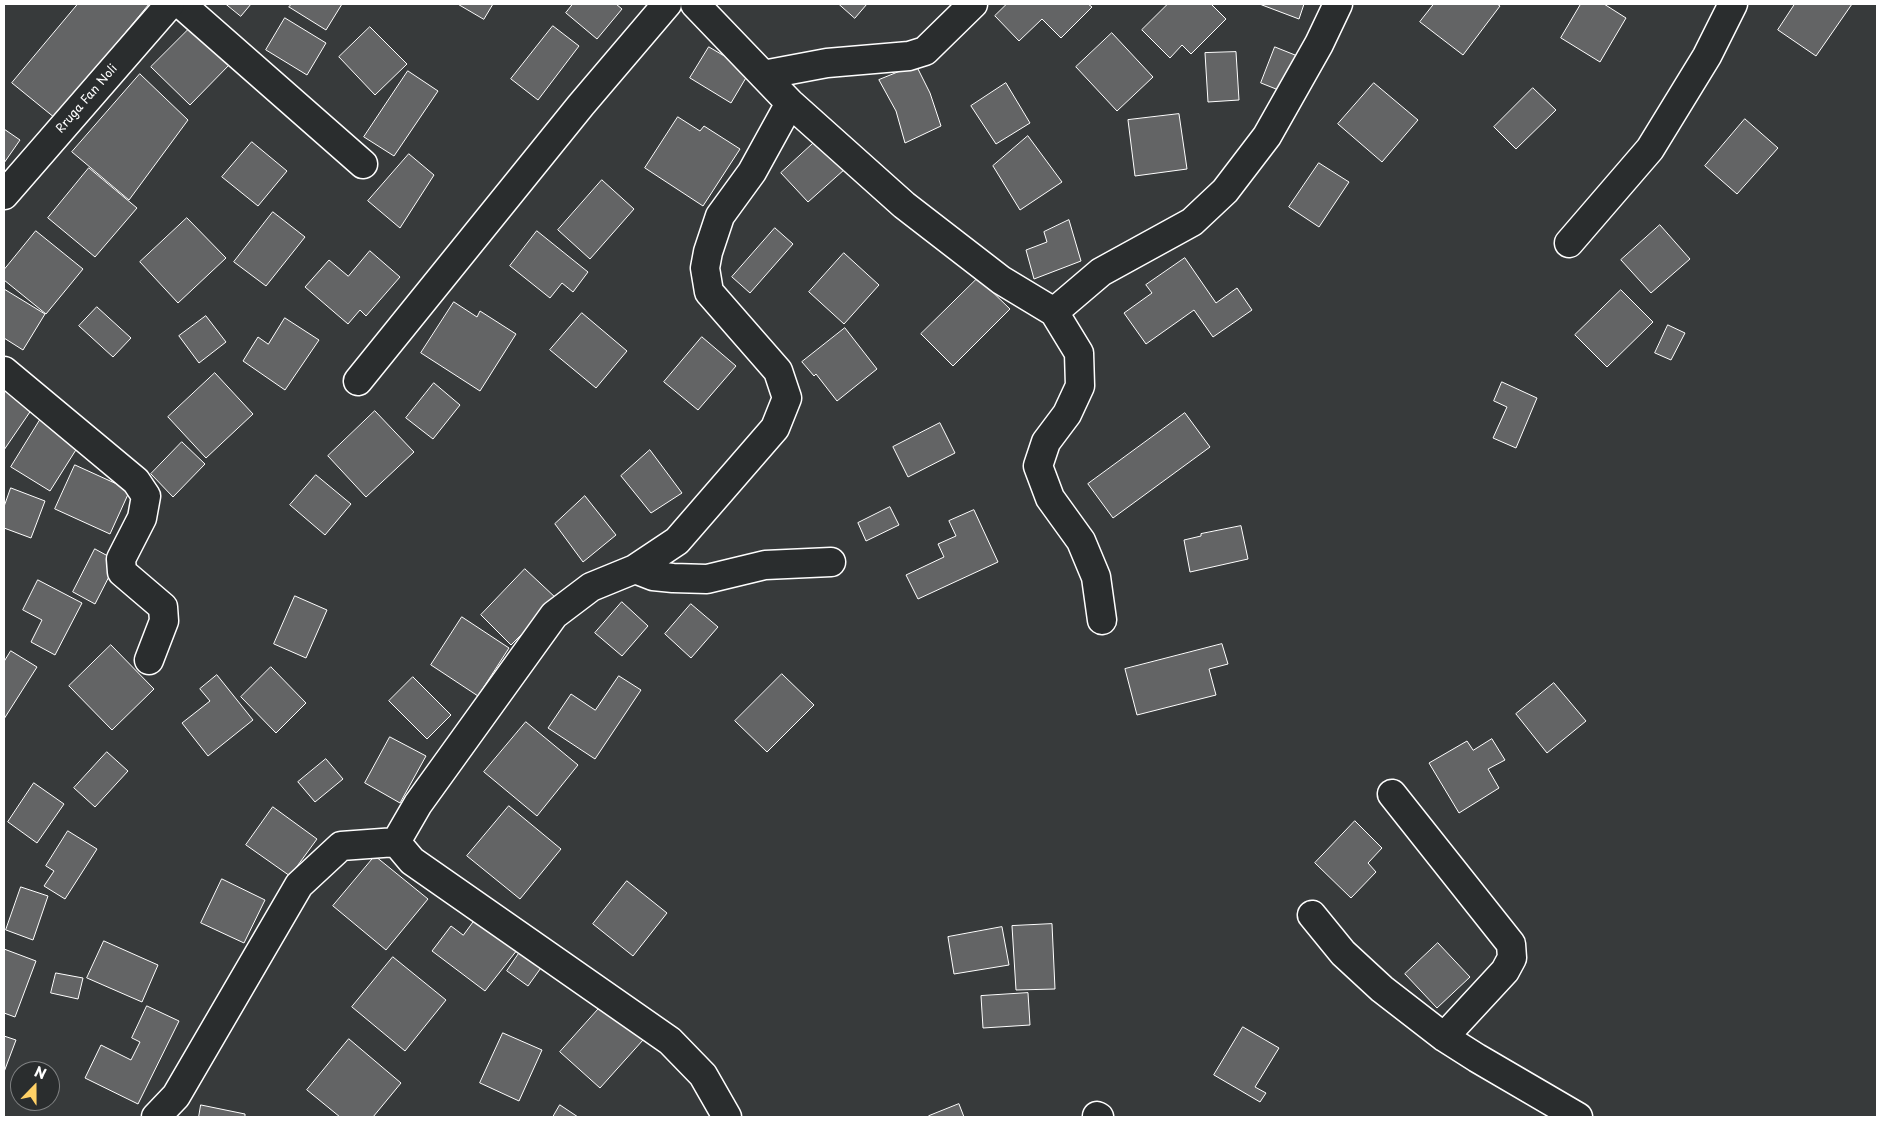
<!DOCTYPE html>
<style>
body{margin:0}
#map{position:relative;width:1881px;height:1121px;overflow:hidden;background:#373a3b;font-family:"Playpen Sans",sans-serif}
canvas{display:block}
.frame{position:absolute;inset:0;border:5px solid #fff;pointer-events:none}
.north{position:absolute;left:10px;top:1061px;width:50px;height:50px;box-sizing:border-box;background:#2a2d2e;border:1px solid #7f8182;border-radius:50%;rotate:22deg;font-size:14px;font-weight:700;line-height:20px;text-align:center;color:#fff}
.north::after{content:'';display:block;margin:auto;width:18px;height:22px;background:#ffd166;clip-path:polygon(50% 0,100% 100%,50% 72%,0 100%)}
</style>
<div id="map">
<canvas width="1881" height="1121"></canvas>
<div class="frame"></div>
<div class="north">N</div>
</div>
<script>
const context = document.querySelector('canvas').getContext('2d');
context.lineJoin = 'round';
function fillPath(path, color) { context.fillStyle = color; context.fill(path, 'evenodd'); }
function trace(path, color, width, dash) { context.strokeStyle = color; context.lineWidth = width; context.lineCap = dash ? 'butt' : 'round'; context.setLineDash(dash || []); context.stroke(path); }
function drawText(font, color, halo, rows, align = 'center') {
  context.font = font + ' "Playpen Sans",sans-serif'; context.lineWidth = 4.5; context.setLineDash([]); context.textBaseline = 'middle'; context.strokeStyle = halo; context.fillStyle = color; for (const [text, x, y, turn = 0] of rows) {
    context.save(); context.translate(x, y); context.rotate((+turn || 0) * Math.PI / 180); context.textAlign = isNaN(turn) ? turn : align; if (halo) context.strokeText(text, 0, 0); context.fillText(text, 0, 0); context.restore();
  }
}
const building = new Path2D(`
 M 78,4 L 149,4 L 55,118 L 12,83 Z
 M 226,4 L 251,4 L 241,16 Z
 M 292,4 L 342,4 L 326,30 L 289,7 Z
 M 458,4 L 493,4 L 484,19 Z
 M 573,4 L 616,4 L 622,9 L 597,39 L 566,13 Z
 M 839,4 L 867,4 L 855,18 Z
 M 1007,4 L 1088,4 L 1092,7 L 1061,38 L 1042,19 L 1019,41 L 995,16 Z
 M 1168,4 L 1211,4 L 1226,19 L 1191,54 L 1182,45 L 1170,58 L 1142,30 Z
 M 1263,4 L 1304,4 L 1299,19 L 1262,5 Z
 M 1434,4 L 1497,4 L 1500,6 L 1463,55 L 1420,22 Z
 M 1581,4 L 1604,4 L 1626,18 L 1600,62 L 1561,38 Z
 M 1795,4 L 1852,4 L 1816,56 L 1778,30 Z
 M 285,18 L 326,43 L 307,75 L 266,50 Z
 M 193,25 L 231,63 L 190,105 L 151,67 Z
 M 553,26 L 579,46 L 538,100 L 511,79 Z
 M 370,27 L 407,64 L 375,95 L 339,57 Z
 M 1112,33 L 1153,77 L 1117,111 L 1076,67 Z
 M 709,47 L 750,71 L 731,103 L 690,78 Z
 M 1275,47 L 1300,57 L 1286,93 L 1261,83 Z
 M 1236,52 L 1239,100 L 1208,102 L 1205,53 Z
 M 916,65 L 930,93 L 941,126 L 905,143 L 896,111 L 879,80 Z
 M 408,71 L 438,91 L 394,156 L 364,137 Z
 M 140,74 L 188,120 L 129,200 L 72,152 Z
 M 1006,83 L 1030,123 L 996,144 L 971,106 Z
 M 1374,83 L 1418,120 L 1382,162 L 1338,124 Z
 M 1533,88 L 1556,110 L 1516,149 L 1494,127 Z
 M 1179,114 L 1187,169 L 1135,176 L 1128,120 Z
 M 678,117 L 700,131 L 704,126 L 740,149 L 703,206 L 645,168 Z
 M 1745,119 L 1778,148 L 1737,194 L 1705,166 Z
 M 4,129 L 20,140 L 4,163 Z
 M 1028,136 L 1062,182 L 1020,210 L 993,166 Z
 M 818,139 L 845,169 L 808,202 L 781,173 Z
 M 252,142 L 287,171 L 258,206 L 222,177 Z
 M 409,154 L 434,175 L 400,228 L 368,201 Z
 M 1319,163 L 1349,182 L 1319,227 L 1289,207 Z
 M 89,168 L 137,208 L 95,257 L 48,218 Z
 M 602,180 L 634,209 L 590,259 L 558,230 Z
 M 273,212 L 305,237 L 266,286 L 234,262 Z
 M 187,218 L 226,258 L 178,303 L 140,262 Z
 M 1069,220 L 1081,261 L 1034,279 L 1026,250 L 1047,242 L 1044,232 Z
 M 1660,225 L 1690,259 L 1651,293 L 1621,260 Z
 M 775,228 L 793,244 L 750,293 L 732,277 Z
 M 36,231 L 83,269 L 46,314 L 4,280 L 4,270 Z
 M 537,231 L 588,272 L 573,292 L 562,283 L 550,298 L 510,266 Z
 M 370,251 L 400,277 L 366,316 L 360,310 L 348,324 L 305,287 L 329,260 L 348,276 Z
 M 844,253 L 879,285 L 844,324 L 809,292 Z
 M 1185,258 L 1216,303 L 1237,288 L 1252,310 L 1213,337 L 1194,310 L 1146,344 L 1124,313 L 1152,293 L 1146,285 Z
 M 978,278 L 1010,309 L 953,366 L 921,334 Z
 M 4,289 L 45,314 L 23,350 L 4,338 Z
 M 1621,290 L 1653,322 L 1607,367 L 1575,335 Z
 M 454,302 L 477,317 L 480,311 L 516,334 L 480,391 L 421,353 Z
 M 97,307 L 131,338 L 113,357 L 79,326 Z
 M 582,313 L 627,351 L 596,388 L 550,350 Z
 M 206,316 L 226,342 L 199,363 L 179,336 Z
 M 285,318 L 319,340 L 285,390 L 243,361 L 258,337 L 268,344 Z
 M 1668,325 L 1685,333 L 1671,360 L 1655,353 Z
 M 845,328 L 877,369 L 837,401 L 816,374 L 814,376 L 802,362 Z
 M 702,337 L 736,366 L 698,410 L 664,382 Z
 M 215,373 L 253,414 L 206,458 L 168,417 Z
 M 4,381 L 36,403 L 4,450 Z
 M 1502,382 L 1537,398 L 1516,448 L 1493,438 L 1507,407 L 1494,401 Z
 M 434,383 L 460,405 L 433,439 L 406,418 Z
 M 375,411 L 414,452 L 366,497 L 328,456 Z
 M 1185,413 L 1210,447 L 1113,518 L 1088,484 Z
 M 40,420 L 79,445 L 50,491 L 11,467 Z
 M 940,423 L 955,453 L 908,477 L 893,447 Z
 M 182,442 L 205,464 L 173,497 L 151,474 Z
 M 650,450 L 682,493 L 651,513 L 621,476 Z
 M 75,465 L 130,490 L 110,534 L 55,509 Z
 M 316,475 L 351,504 L 325,535 L 290,505 Z
 M 11,488 L 45,501 L 31,538 L 4,528 L 4,507 Z
 M 585,496 L 616,535 L 583,562 L 555,524 Z
 M 890,507 L 899,525 L 866,541 L 858,523 Z
 M 974,510 L 998,562 L 918,599 L 906,575 L 944,557 L 938,544 L 956,536 L 949,521 Z
 M 1241,526 L 1248,559 L 1190,572 L 1184,540 L 1201,536 L 1201,534 Z
 M 95,549 L 117,561 L 95,604 L 73,592 Z
 M 525,569 L 557,599 L 511,645 L 481,615 Z
 M 38,580 L 82,603 L 55,655 L 31,642 L 42,620 L 23,610 Z
 M 295,596 L 327,610 L 306,658 L 274,644 Z
 M 622,602 L 648,626 L 622,656 L 595,633 Z
 M 691,604 L 718,627 L 691,658 L 665,634 Z
 M 462,617 L 509,648 L 478,696 L 431,665 Z
 M 1222,644 L 1228,664 L 1209,669 L 1216,695 L 1137,715 L 1125,669 Z
 M 111,645 L 154,689 L 112,730 L 69,686 Z
 M 11,651 L 37,667 L 4,719 L 4,662 Z
 M 271,667 L 306,703 L 276,733 L 241,697 Z
 M 782,674 L 814,705 L 767,752 L 735,721 Z
 M 217,675 L 253,720 L 208,756 L 182,723 L 210,701 L 200,689 Z
 M 619,676 L 641,690 L 595,759 L 548,728 L 571,694 L 595,710 Z
 M 413,677 L 451,715 L 427,739 L 389,701 Z
 M 1554,683 L 1586,721 L 1547,753 L 1516,714 Z
 M 526,722 L 578,765 L 537,816 L 484,772 Z
 M 390,737 L 426,756 L 400,803 L 365,783 Z
 M 1492,739 L 1505,760 L 1488,769 L 1499,788 L 1459,813 L 1429,763 L 1467,741 L 1473,750 Z
 M 107,752 L 128,771 L 95,807 L 74,788 Z
 M 326,759 L 343,779 L 315,802 L 298,782 Z
 M 34,783 L 64,804 L 37,843 L 8,822 Z
 M 509,806 L 561,849 L 520,899 L 467,856 Z
 M 273,807 L 317,839 L 290,876 L 246,845 Z
 M 1355,821 L 1382,848 L 1368,863 L 1376,872 L 1351,898 L 1315,863 Z
 M 68,831 L 97,849 L 65,899 L 44,886 L 54,871 L 46,866 Z
 M 375,856 L 428,899 L 386,950 L 333,906 Z
 M 222,879 L 265,900 L 244,943 L 201,923 Z
 M 627,881 L 667,913 L 633,956 L 593,924 Z
 M 21,887 L 48,896 L 33,940 L 6,930 Z
 M 480,913 L 521,945 L 485,991 L 432,951 L 451,926 L 463,935 Z
 M 1052,924 L 1055,989 L 1016,990 L 1012,926 Z
 M 1002,927 L 1009,965 L 954,974 L 948,937 Z
 M 104,941 L 158,965 L 142,1002 L 87,978 Z
 M 1438,943 L 1470,977 L 1437,1008 L 1405,974 Z
 M 4,949 L 36,961 L 15,1017 L 4,1013 Z
 M 522,949 L 543,965 L 528,986 L 507,971 Z
 M 393,957 L 446,1000 L 405,1051 L 352,1007 Z
 M 56,973 L 83,978 L 78,999 L 51,993 Z
 M 1028,993 L 1030,1025 L 983,1028 L 981,996 Z
 M 603,1004 L 643,1040 L 600,1088 L 560,1052 Z
 M 147,1006 L 179,1021 L 138,1104 L 85,1078 L 101,1045 L 131,1060 L 140,1042 L 132,1038 Z
 M 1243,1027 L 1279,1048 L 1255,1087 L 1266,1093 L 1260,1102 L 1214,1075 Z
 M 503,1033 L 542,1050 L 519,1101 L 480,1083 Z
 M 4,1036 L 16,1040 L 4,1072 Z
 M 349,1039 L 401,1083 L 373,1117 L 340,1117 L 307,1090 Z
 M 959,1104 L 964,1117 L 930,1117 L 929,1116 Z
 M 201,1105 L 245,1114 L 245,1117 L 199,1117 Z
 M 560,1105 L 578,1117 L 553,1117 Z`);
const street = new Path2D(`
 M 181,4 L 363,164
 M 695,4 L 790,103 L 904,205 L 1001,280 L 1054,312
 M 763,75 L 827,63 L 909,56 L 925,51 L 973,4
 M 1569,243 L 1650,149 L 1707,56 L 1733,4
 M 4,371 L 136,481 L 146,496 L 142,518 L 121,559 L 122,572 L 163,607 L 164,621 L 149,660
 M 358,381 L 581,105 L 667,4
 M 635,569 L 653,576 L 673,578 L 707,579 L 765,565 L 831,562
 M 1102,620 L 1096,577 L 1081,541 L 1050,498 L 1038,466 L 1046,442 L 1067,414 L 1080,386 L 1079,353 L 1054,312 L 1101,272 L 1192,222 L 1225,191 L 1267,136 L 1319,44 L 1338,4
 M 1392,794 L 1511,944 L 1512,958 L 1505,971 L 1444,1037
 M 396,842 L 418,804 L 554,615 L 591,587 L 635,569 L 677,541 L 775,428 L 787,398 L 778,371 L 709,292 L 705,268 L 708,252 L 720,216 L 752,172 L 790,103
 M 1312,915 L 1343,953 L 1382,989 L 1444,1037 L 1477,1058 L 1578,1117
 M 1097,1116 L 1099,1117
 M 156,1117 L 176,1096 L 299,885 L 341,846 L 396,842 L 412,861 L 670,1041 L 703,1075 L 727,1117`);
const secondary = new Path2D(`
 M 4,195 L 170,4`);
const streetNames = [
 ["Rruga Fan Noli",87,99,-49]
];
fillPath(building, '#636465');
trace(building, '#fff', 1);
trace(street, '#fff', 31);
trace(secondary, '#fff', 31);
trace(street, '#2a2d2e', 28);
trace(secondary, '#2a2d2e', 28);
drawText('12px', '#fff', '#2a2d2e', streetNames);
</script>
